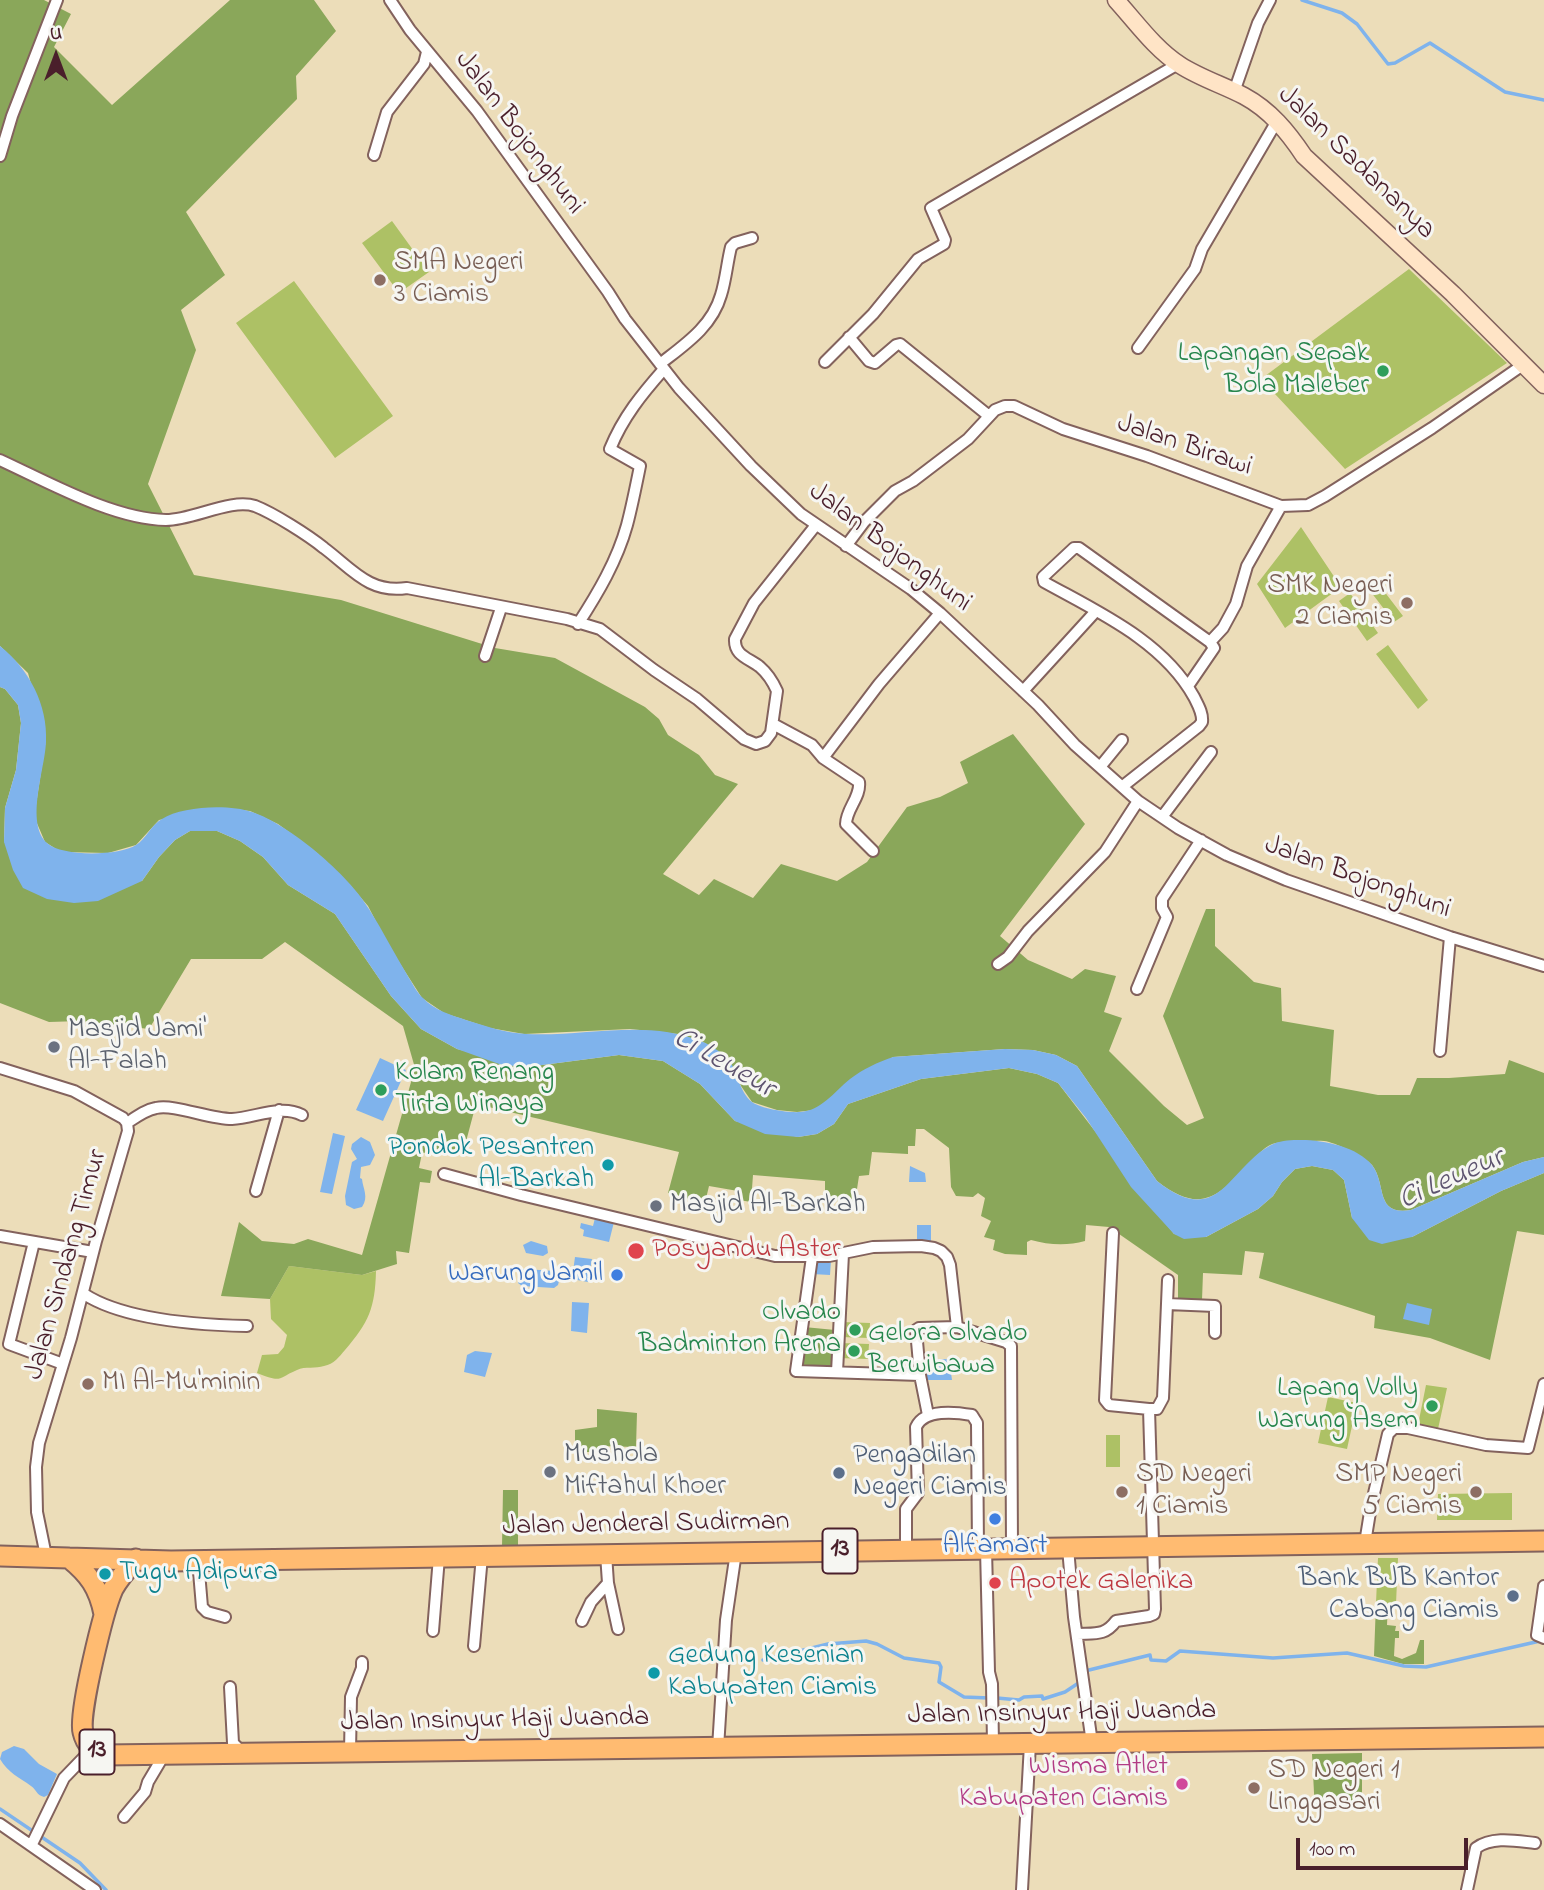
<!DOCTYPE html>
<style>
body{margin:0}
#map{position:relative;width:1544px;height:1890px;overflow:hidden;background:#ecddb9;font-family:"Indie Flower",sans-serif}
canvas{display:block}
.north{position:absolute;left:21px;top:21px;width:70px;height:70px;-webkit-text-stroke:5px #f6f6f2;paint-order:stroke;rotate:0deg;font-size:19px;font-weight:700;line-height:28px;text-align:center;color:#4a1f2b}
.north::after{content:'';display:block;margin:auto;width:24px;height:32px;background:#4a1f2b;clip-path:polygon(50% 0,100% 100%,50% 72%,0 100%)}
.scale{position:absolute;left:1296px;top:1838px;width:172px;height:32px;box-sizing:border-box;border:4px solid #4a1f2b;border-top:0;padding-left:9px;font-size:21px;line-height:24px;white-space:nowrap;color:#4a1f2b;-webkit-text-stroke:5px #f6f6f2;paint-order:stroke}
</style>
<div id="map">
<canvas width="1544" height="1890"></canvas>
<div class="north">U</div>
<div class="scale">100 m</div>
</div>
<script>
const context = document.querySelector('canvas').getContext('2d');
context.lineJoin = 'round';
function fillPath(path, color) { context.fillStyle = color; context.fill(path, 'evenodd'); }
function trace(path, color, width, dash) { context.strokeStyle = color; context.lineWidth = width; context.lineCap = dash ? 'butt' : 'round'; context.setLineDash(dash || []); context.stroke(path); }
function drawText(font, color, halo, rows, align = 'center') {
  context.font = font + ' "Indie Flower",sans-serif'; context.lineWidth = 6; context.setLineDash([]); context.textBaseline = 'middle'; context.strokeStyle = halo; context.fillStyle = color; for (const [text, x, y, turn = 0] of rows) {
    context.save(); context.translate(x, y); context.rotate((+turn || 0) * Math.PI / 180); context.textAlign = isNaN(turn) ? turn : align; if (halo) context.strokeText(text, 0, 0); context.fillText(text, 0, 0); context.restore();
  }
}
const green = new Path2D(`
 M 392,221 L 429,272 L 399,293 L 362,243 Z
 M 1409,269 L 1507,363 L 1345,469 L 1261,379 Z
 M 294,281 L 393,416 L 335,458 L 236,323 Z
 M 1301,527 L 1341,587 L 1285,628 L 1257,584 Z
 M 1374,578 L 1403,616 L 1394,622 L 1364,583 Z
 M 1350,593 L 1378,633 L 1367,641 L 1339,601 Z
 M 1388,645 L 1428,700 L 1418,709 L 1376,654 Z
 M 289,1266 L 362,1275 L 376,1271 C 375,1308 369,1322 345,1350 C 339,1357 334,1364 324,1366 C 316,1369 305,1366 297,1370 C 276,1379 283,1383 257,1373 L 262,1355 L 278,1354 L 284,1347 L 287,1335 L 271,1319 L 270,1299 Z
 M 841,1322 L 870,1323 L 869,1338 L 841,1337 Z
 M 840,1343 L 869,1344 L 868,1359 L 839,1358 Z
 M 1426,1385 L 1447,1388 L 1438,1429 L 1418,1425 Z
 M 1328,1397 L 1357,1403 L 1347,1449 L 1318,1443 Z
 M 1106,1435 L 1120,1435 L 1120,1467 L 1106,1467 Z
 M 1512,1493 L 1512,1520 L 1437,1520 L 1438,1494 Z
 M 1378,1558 L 1398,1558 L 1396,1604 L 1376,1603 Z`);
const forest = new Path2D(`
 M 0,0 L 44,0 L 71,14 L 54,47 L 112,105 L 230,0 L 314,0 L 336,31 L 296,76 L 297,99 L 186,212 L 225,275 L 181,310 L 196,350 L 148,484 L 194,575 L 341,600 L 495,648 L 555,658 L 645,707 L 659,719 L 668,735 L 699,755 L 715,775 L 738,784 L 663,874 L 699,895 L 714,879 L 753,898 L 781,864 L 837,881 L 867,862 L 907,807 L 940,797 L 968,783 L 960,762 L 1013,734 L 1085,824 L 1000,936 L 1028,960 L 1072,979 L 1085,969 L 1116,976 L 1104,1012 L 1122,1018 L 1109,1051 L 1164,1106 L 1187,1125 L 1204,1118 L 1163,1016 L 1206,909 L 1215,909 L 1215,946 L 1254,982 L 1281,988 L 1282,1021 L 1334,1030 L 1330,1086 L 1378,1095 L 1410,1095 L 1417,1078 L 1449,1078 L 1505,1074 L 1509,1060 L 1544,1073 L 1544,1157 L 1523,1162 L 1411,1210 C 1374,1216 1387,1184 1372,1165 C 1365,1157 1335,1142 1324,1141 C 1314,1140 1303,1142 1292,1142 C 1287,1142 1281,1142 1276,1143 C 1266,1145 1257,1155 1251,1162 C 1219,1197 1200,1215 1157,1181 L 1077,1066 L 1056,1055 L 1033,1050 L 1005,1049 L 893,1057 L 814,1110 L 797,1112 L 777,1110 L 752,1102 L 741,1086 L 728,1059 L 705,1043 L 678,1034 L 630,1029 L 524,1034 L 490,1028 L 444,1013 L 422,998 L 388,945 L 368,906 L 349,884 L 317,853 L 278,824 L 250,811 L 220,808 L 159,820 L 136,845 L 108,853 L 61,852 L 45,842 L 36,821 L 36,805 L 46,739 L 28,673 L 0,646 Z
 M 0,687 L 5,689 L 18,705 L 21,723 L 16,770 L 5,808 L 4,842 L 142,881 L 159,857 L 175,840 L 190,831 L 217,831 L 240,841 L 263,857 L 288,885 L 335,914 L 391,996 L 421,1029 L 457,1049 L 527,1067 L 619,1055 L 663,1061 L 700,1084 L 735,1121 L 798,1137 L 817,1134 L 834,1124 L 848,1104 L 921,1079 L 1009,1068 L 1037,1074 L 1058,1083 L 1174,1234 L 1206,1237 L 1258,1209 L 1273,1196 L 1282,1182 L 1295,1169 L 1312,1166 L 1333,1170 L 1344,1180 L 1352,1218 L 1412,1237 L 1501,1191 L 1544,1173 L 1544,1235 L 1517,1231 L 1490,1360 L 1430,1338 L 1374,1328 L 1375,1316 L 1259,1278 L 1264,1253 L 1245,1251 L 1242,1275 L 1203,1273 L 1202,1300 L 1178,1299 L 1178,1275 L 1109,1227 L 1086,1225 L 1085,1241 C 1067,1246 1049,1245 1031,1240 L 1027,1242 L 1027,1255 L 1005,1254 L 993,1250 L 995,1240 L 984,1237 L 991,1221 L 981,1216 L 985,1198 L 978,1193 L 973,1197 L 956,1196 L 951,1187 L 949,1148 L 924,1129 L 916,1129 L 915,1146 L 908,1146 L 908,1154 L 872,1152 L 869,1175 L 859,1176 L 855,1202 L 825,1199 L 825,1181 L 753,1175 L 751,1202 L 739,1200 L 738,1191 L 709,1186 L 704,1207 L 693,1204 L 693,1200 L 668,1193 L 679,1152 L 476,1104 L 464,1149 L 422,1153 L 419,1168 L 432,1171 L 430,1183 L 420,1182 L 409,1253 L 396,1251 L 397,1264 L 362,1275 L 289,1266 L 270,1299 L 221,1296 L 239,1222 L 262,1241 L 294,1244 L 308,1239 L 362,1255 L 415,1068 L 403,1026 L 285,942 L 262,959 L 191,959 L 149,1029 L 81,1021 L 49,1022 L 0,1003 Z
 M 804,1327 L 835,1330 L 833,1367 L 800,1366 Z
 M 597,1409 L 637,1413 L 636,1447 L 598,1446 L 597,1452 L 575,1452 L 575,1430 L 597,1427 Z
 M 503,1490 L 518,1490 L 518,1547 L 502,1547 Z
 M 1376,1603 L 1388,1603 L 1387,1625 L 1396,1626 L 1395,1631 L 1399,1631 L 1399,1638 L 1395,1638 L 1394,1656 L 1402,1659 L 1416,1653 L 1420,1640 L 1424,1640 L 1424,1664 L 1403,1664 L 1374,1656 Z
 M 1362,1753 L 1362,1804 L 1315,1812 L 1312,1754 Z`);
const water = new Path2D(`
 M 0,646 C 29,669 48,705 46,742 C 45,769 25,823 47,843 C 62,857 119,856 136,845 C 146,839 151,825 162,819 C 182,806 229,804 252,812 C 289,824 349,875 369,909 C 383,931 395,955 409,978 C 413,984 417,993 423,998 C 434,1010 451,1015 466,1020 C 485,1026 506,1033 526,1034 C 585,1037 646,1018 703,1042 C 710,1045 723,1053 728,1059 C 738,1071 739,1092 752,1102 C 762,1109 789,1113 800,1112 C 821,1111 834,1092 850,1079 C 863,1069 878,1062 893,1057 L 1005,1049 L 1033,1050 L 1056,1055 L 1077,1066 L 1157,1181 C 1219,1230 1227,1169 1271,1145 C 1278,1141 1289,1140 1297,1140 C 1320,1139 1357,1146 1372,1165 C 1387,1184 1374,1216 1411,1210 L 1523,1162 L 1544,1157 L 1544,1173 L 1501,1191 L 1412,1237 L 1382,1244 L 1369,1240 L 1352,1218 L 1344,1180 L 1333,1170 L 1312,1166 L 1295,1169 L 1282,1182 L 1273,1196 L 1258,1209 L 1206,1237 L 1184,1239 L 1174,1234 L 1131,1187 L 1086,1118 L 1058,1083 L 1037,1074 L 1009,1068 L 921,1079 L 848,1104 L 834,1124 L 817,1134 L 798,1137 L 765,1134 L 735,1121 L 700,1084 L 663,1061 L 619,1055 L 527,1067 L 502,1065 L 457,1049 L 421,1029 L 391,996 L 335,914 L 288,885 L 263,857 L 240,841 L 217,831 L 190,831 L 175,840 L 159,857 L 142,881 L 98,901 L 74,903 L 47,899 L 23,888 L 13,870 L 4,842 L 5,808 L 16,770 L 21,723 L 18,705 L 5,689 L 0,687 Z
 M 380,1058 L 406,1070 L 383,1121 L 356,1110 Z
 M 333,1133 L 345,1136 L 332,1194 L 320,1192 Z
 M 361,1137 L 370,1142 L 375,1155 L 370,1165 L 361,1167 L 360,1178 L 362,1179 C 363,1189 369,1197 362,1207 L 354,1209 L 346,1205 L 345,1196 L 352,1162 L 357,1159 L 351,1149 L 352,1144 Z
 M 910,1166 L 925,1173 L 926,1182 L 909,1182 Z
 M 595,1218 L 614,1222 L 609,1242 L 583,1236 L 584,1230 L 580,1228 L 581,1223 L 593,1226 Z
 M 917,1225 L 931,1225 L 931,1241 L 917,1241 Z
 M 531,1241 L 547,1246 L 548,1253 L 543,1256 L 526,1253 L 523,1245 Z
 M 575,1257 L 592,1259 L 588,1282 L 572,1279 Z
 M 813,1259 L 831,1260 L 830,1275 L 812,1274 Z
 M 523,1269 L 556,1271 L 560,1277 L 558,1285 L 554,1288 L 522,1286 L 518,1283 L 519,1273 Z
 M 572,1302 L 589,1303 L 587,1333 L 571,1331 Z
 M 1407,1303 L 1432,1309 L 1429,1325 L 1403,1319 Z
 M 475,1351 L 492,1353 L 485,1377 L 464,1372 L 467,1355 Z
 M 949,1359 L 952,1380 L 927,1380 L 924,1374 L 923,1360 Z
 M 14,1746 L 24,1749 L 39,1764 L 57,1774 L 48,1795 L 44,1797 C 36,1795 37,1790 31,1786 C 19,1777 8,1773 0,1759 L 2,1752 Z`);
const stream = new Path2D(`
 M 1302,0 L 1342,13 L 1357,24 L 1388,64 L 1395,63 L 1430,43 L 1505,92 L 1544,100
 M 763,1660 L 828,1644 L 866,1641 L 877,1644 L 904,1658 L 939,1663 L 941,1667 L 939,1682 L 964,1697 L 989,1698
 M 1085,1671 L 1150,1655 L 1151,1660 L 1166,1661 L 1180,1651 L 1273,1658 L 1347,1653 L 1404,1666 L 1426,1667 L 1540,1641
 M 997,1698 L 1019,1700 L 1024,1697 L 1042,1696 L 1043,1699 L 1065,1692 L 1080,1682
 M 0,1809 L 80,1863 L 106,1890`);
const street = new Path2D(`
 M 390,0 L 410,30 L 477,111 L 608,292 L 625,319 L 679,388 L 751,466 L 801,514 L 911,589 L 940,613 L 1038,705 L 1075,745 L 1138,801 L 1178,828 L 1227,855 L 1286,880 L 1450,937 L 1544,966
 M 1234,92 L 1258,23 L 1270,0
 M 374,155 L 387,112 L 424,64 L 427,52
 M 0,156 L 12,116 L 57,0
 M 849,337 L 869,361 L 875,363 L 896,345 L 900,344 L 989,416
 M 1138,348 L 1195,269 L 1202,249 L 1277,121
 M 825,362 L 873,314 L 918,259 L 944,244 L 945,240 L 931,208 L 1178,64
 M 660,364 C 684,345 712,327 721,295 C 726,279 727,263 731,247 L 735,243 L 752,238
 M 0,460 C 48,482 113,519 166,520 C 193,520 231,498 255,506 C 273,513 308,535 324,548 C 351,568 369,594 407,588 L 567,619 L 600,629 L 654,670 L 697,699 L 744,739 L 756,744 L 765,741 L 771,733 L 777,691 C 773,682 767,673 760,667 C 749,658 734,656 735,639 L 754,603 L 816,525
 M 846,546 L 864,522 L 895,491 L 913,481 L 968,439 L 995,410 L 1005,406 L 1014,406 L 1063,429 L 1147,456 L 1281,506 L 1308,505 L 1325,496 L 1432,428 L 1517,369 L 1523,362
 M 578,624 C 598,593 617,561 627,525 C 632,506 636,486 640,466 L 610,449 C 623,417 642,394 664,369
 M 485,656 L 501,608
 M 1188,686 L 1214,648 L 1210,642 L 1223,628 L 1236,604 L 1247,566 L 1281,506
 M 1023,691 L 1096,611
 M 773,724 L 812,745 L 823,758 L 859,782 C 861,797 846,809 846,824 L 873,851
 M 823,758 L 879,684 L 940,613
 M 1100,767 L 1122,740
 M 1123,786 L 1199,726 L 1202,722 C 1203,713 1198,705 1194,697 C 1163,641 1098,612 1044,582 L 1043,577 L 1074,548 L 1079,548 L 1210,642
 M 1162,817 L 1211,752
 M 998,964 L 1008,957 L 1028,931 L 1105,852 L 1138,801
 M 1137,989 L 1167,917 L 1162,908 L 1162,899 L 1201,840
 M 1440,1051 L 1450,937
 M 0,1068 L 74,1091 L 123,1118 L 127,1123 L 128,1131 L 96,1241 L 71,1338 L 39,1443 L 36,1467 L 37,1512 L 46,1556
 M 127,1123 C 136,1117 145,1110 156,1108 C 175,1104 209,1119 232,1119 C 255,1118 280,1104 302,1115
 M 444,1174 L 521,1195 L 775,1256 L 829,1256 L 873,1247 L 921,1246 L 934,1248 L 941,1251 L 947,1257 L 950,1265 L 957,1327 L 1006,1342 L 1011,1346 L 1012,1548
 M 256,1191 L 279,1110
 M 0,1236 L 93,1252
 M 34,1242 L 9,1344 L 63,1364
 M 812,1257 L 796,1371 L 920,1375
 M 84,1294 C 124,1320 199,1325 247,1326
 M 1167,1304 L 1215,1306 L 1215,1333
 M 837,1372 L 843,1254
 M 1149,1409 L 1157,1409 L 1163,1398 L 1168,1280
 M 928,1415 L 920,1375 L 916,1330 L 919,1328 L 957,1327
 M 1365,1543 L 1371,1506 L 1388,1434 L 1394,1428 L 1408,1428 L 1486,1445 L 1528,1448 L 1544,1384
 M 1068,1548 L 1074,1617 L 1092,1743
 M 986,1549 L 989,1672 L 992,1684 L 993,1744
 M 906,1550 L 906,1509 L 918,1493 L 916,1427 C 924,1409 955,1412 972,1415 L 977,1423 L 978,1549
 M 606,1554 L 608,1583 L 618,1629
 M 198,1560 L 202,1607 L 207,1612 L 225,1617
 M 1544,1586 L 1537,1635 L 1544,1638
 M 582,1621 L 591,1602 L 608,1583
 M 433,1631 L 439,1557
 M 1077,1634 C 1095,1633 1105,1636 1116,1621 L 1149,1616 L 1154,1614 L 1155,1609 L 1149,1409 L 1109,1405 L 1105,1400 L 1113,1233
 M 474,1646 L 482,1556
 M 230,1687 L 233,1743 L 241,1751
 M 718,1748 L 726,1620 L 736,1552
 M 350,1752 L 351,1697 L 362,1668 L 362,1662
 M 124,1817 L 145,1792 L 148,1782 L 164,1755
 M 0,1824 L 95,1890
 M 32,1844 L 64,1778 L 92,1749
 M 1022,1890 L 1030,1744
 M 1467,1890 L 1476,1848 C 1493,1836 1516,1841 1535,1843`);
const secondary = new Path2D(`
 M 1116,0 C 1136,22 1155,49 1180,65 C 1200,78 1223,85 1244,96 C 1270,110 1288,132 1304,156 L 1453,294 L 1544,385`);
const highway = new Path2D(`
 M 0,1556 L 171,1561 L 1544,1541
 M 69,1558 C 89,1574 99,1588 104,1614
 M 136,1559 C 127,1569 119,1578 113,1589 C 104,1609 78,1714 83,1732 C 86,1745 93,1750 104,1755 L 1544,1737`);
const markers = [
 [380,280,7,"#8d6e63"],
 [1383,371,7,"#2e9e5b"],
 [1407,603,7,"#8d6e63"],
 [54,1047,7,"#6b7280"],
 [381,1090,7,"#2e9e5b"],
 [608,1165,7,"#0f9aa8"],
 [656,1206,7,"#6b7280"],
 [636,1251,9,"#e0444e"],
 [617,1275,7,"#3f7fe0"],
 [855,1330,7,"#2e9e5b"],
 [854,1351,7,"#2e9e5b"],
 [88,1384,7,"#8d6e63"],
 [1432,1406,7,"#2e9e5b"],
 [550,1472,7,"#6b7280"],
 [839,1473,7,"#5c6f8a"],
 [1122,1492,7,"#8d6e63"],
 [1476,1492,7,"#8d6e63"],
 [995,1519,7,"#3f7fe0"],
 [105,1574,7,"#0f9aa8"],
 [995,1583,7,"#e0444e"],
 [1513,1596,7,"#5c6f8a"],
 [654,1673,7,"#0f9aa8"],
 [1182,1784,7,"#d1479c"],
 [1254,1788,7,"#8d6e63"]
];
const shields = [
 [840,1551,35],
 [97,1752,35]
];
const shieldNames = [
 ["13",840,1551],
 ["13",97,1752]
];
const streetNames = [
 ["Jalan Bojonghuni",518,134,53],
 ["Jalan Sadananya",1355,164,44],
 ["Jalan Birawi",1184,447,19],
 ["Jalan Bojonghuni",889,549,37],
 ["Jalan Bojonghuni",1357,879,20],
 ["Jalan Sindang Timur",68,1265,-74],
 ["Jalan Jenderal Sudirman",646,1526,-1],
 ["Jalan Insinyur Haji Juanda",1062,1715,-1],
 ["Jalan Insinyur Haji Juanda",495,1722,-1]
];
const educationNames = [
 ["SMA Negeri",394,264],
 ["3 Ciamis",394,296],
 ["SMK Negeri",1393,587,"right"],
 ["2 Ciamis",1393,619,"right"],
 ["MI Al-Mu'minin",102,1384],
 ["SD Negeri",1136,1476],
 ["1 Ciamis",1136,1508],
 ["SMP Negeri",1462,1476,"right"],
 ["5 Ciamis",1462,1508,"right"],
 ["SD Negeri 1",1268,1772],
 ["Linggasari",1268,1804]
];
const leisureNames = [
 ["Lapangan Sepak",1369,355],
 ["Bola Maleber",1369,387],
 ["Kolam Renang",395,1074,"left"],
 ["Tirta Winaya",395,1106,"left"],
 ["Olvado",841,1314],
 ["Badminton Arena",841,1346],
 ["Gelora Olvado",868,1335,"left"],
 ["Berwibawa",868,1367,"left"],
 ["Lapang Volly",1418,1390],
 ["Warung Asem",1418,1422]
];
const worshipNames = [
 ["Masjid Jami'",68,1031],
 ["Al-Falah",68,1063],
 ["Masjid Al-Barkah",670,1206],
 ["Mushola",564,1456],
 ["Miftahul Khoer",564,1488]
];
const cultureNames = [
 ["Pondok Pesantren",594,1149,"right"],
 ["Al-Barkah",594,1181,"right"],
 ["Tugu Adipura",119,1574],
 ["Gedung Kesenian",668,1657],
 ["Kabupaten Ciamis",668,1689]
];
const healthNames = [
 ["Posyandu Aster",652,1251],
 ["Apotek Galenika",1009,1583]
];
const shopNames = [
 ["Warung Jamil",603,1275],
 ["Alfamart",995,1547,"center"]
];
const serviceNames = [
 ["Pengadilan",853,1457],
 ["Negeri Ciamis",853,1489],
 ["Bank BJB Kantor",1499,1580,"right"],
 ["Cabang Ciamis",1499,1612,"right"]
];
const hotelNames = [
 ["Wisma Atlet",1168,1768],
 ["Kabupaten Ciamis",1168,1800]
];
const waterNames = [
 ["Ci Leueur",723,1065,30],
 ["Ci Leueur",1452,1181,-24]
];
fillPath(green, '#adc165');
fillPath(forest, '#8aa75a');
fillPath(water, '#7fb3ec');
trace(stream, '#7fb3ec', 3.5);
trace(street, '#83625d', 14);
trace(secondary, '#83625d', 19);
trace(highway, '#83625d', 23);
trace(street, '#fff', 10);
trace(secondary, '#ffe4c6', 16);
trace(highway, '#ffbb71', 19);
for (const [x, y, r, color] of markers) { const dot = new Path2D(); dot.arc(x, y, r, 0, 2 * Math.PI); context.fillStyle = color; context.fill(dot); trace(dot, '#f6f6f2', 2.5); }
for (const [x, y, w] of shields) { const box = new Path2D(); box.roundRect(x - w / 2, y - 22.5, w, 45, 5); context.fillStyle = '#f6f6f2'; context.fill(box); trace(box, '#4a1f2b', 2); }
drawText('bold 26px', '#4a1f2b', null, shieldNames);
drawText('28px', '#4a1f2b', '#f6f6f2', streetNames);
drawText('28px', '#785e54', '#f6f6f2', educationNames, 'left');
drawText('28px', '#27864d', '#f6f6f2', leisureNames, 'right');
drawText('28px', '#5b616d', '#f6f6f2', worshipNames, 'left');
drawText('28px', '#0d838f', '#f6f6f2', cultureNames, 'left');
drawText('28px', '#be3a42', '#f6f6f2', healthNames, 'left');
drawText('28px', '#366cbe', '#f6f6f2', shopNames, 'right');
drawText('28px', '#4e5e75', '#f6f6f2', serviceNames, 'left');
drawText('28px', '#b23c85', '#f6f6f2', hotelNames, 'right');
drawText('italic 30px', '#5d536f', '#f6f6f2', waterNames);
</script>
